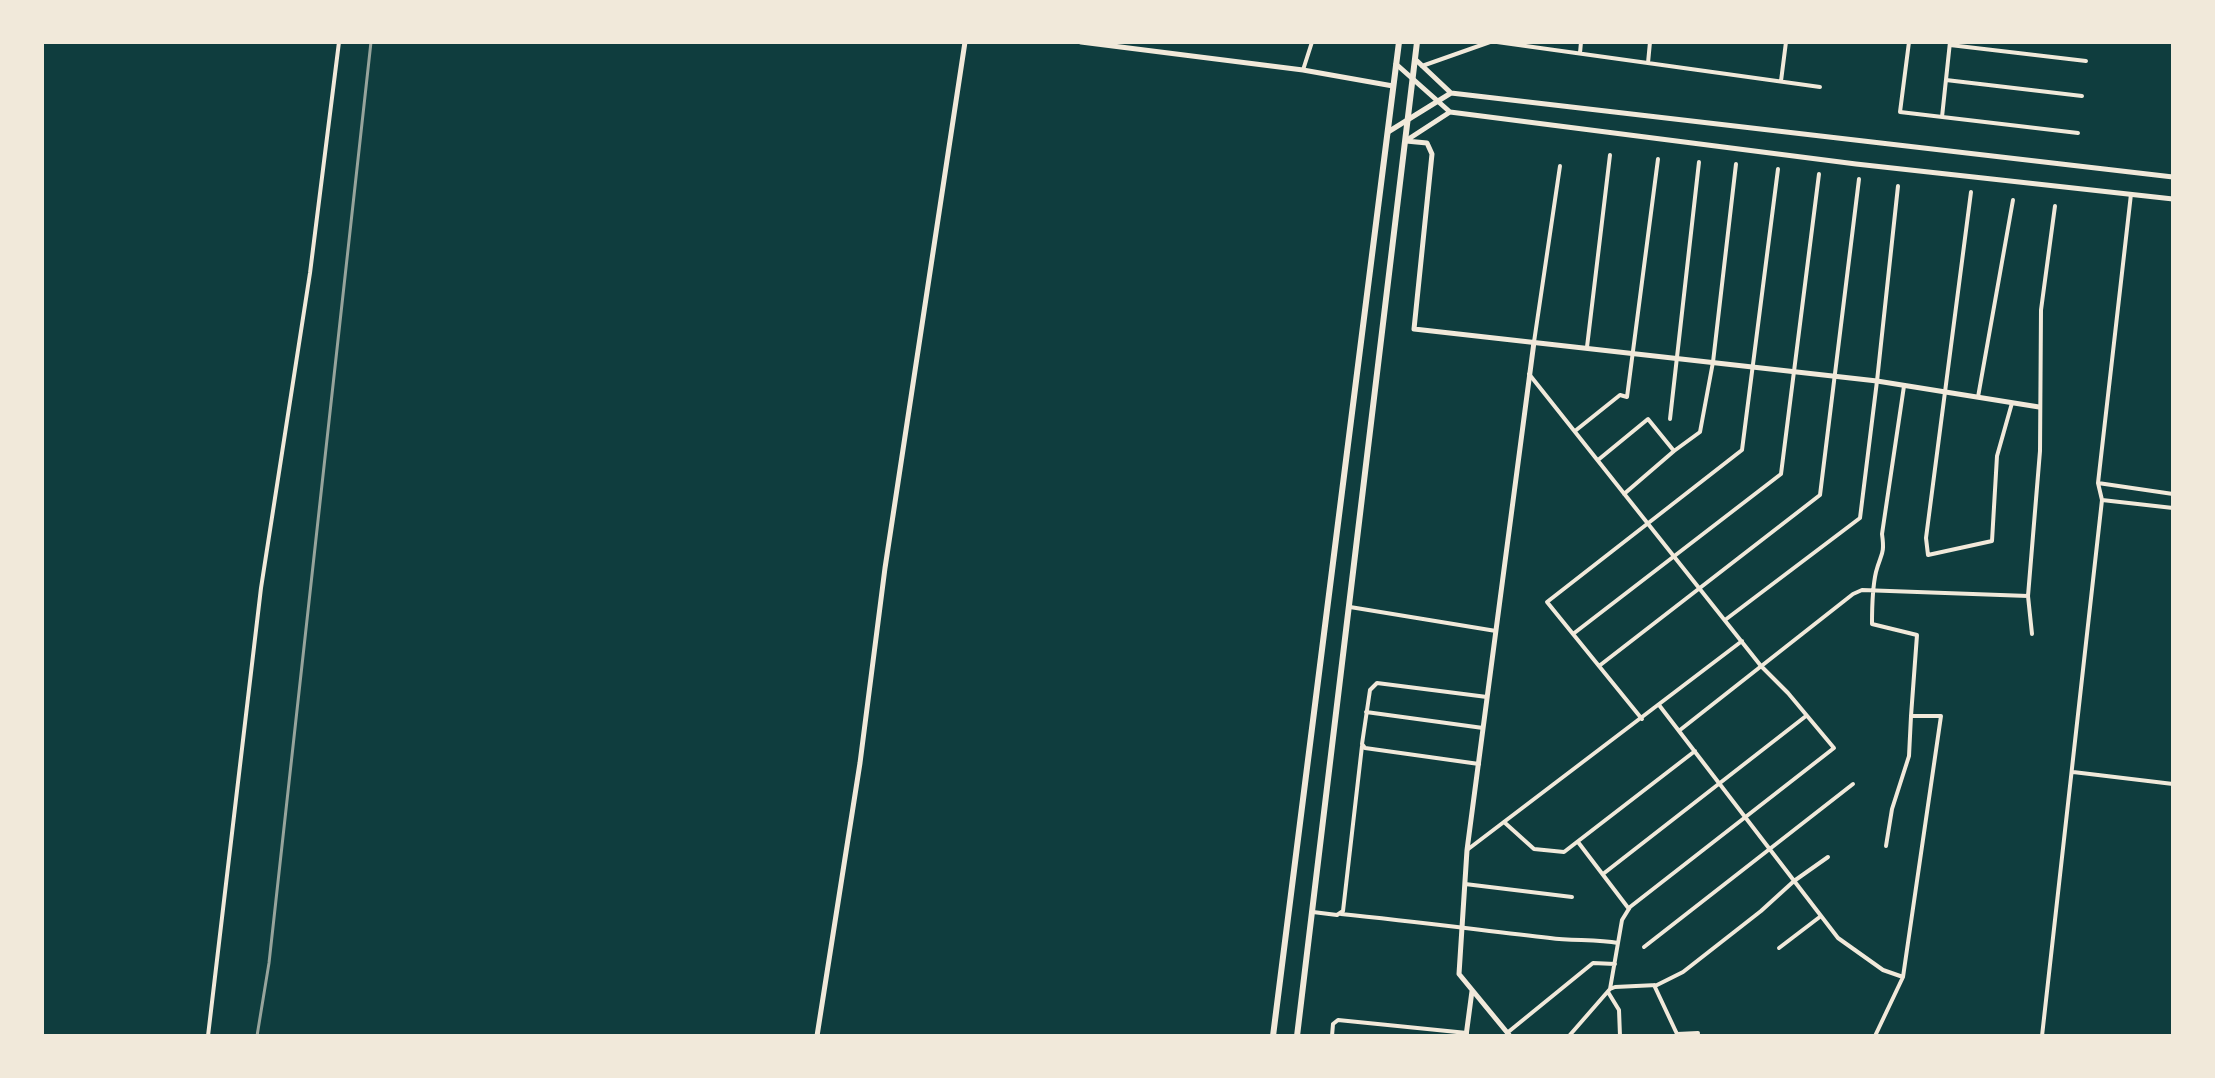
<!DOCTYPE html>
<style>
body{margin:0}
#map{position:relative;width:2215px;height:1078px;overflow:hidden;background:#0f3d3e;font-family:"Sofia Sans Condensed",sans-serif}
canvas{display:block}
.frame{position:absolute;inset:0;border:44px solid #f1e9da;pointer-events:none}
</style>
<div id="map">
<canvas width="2215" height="1078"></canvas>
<div class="frame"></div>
</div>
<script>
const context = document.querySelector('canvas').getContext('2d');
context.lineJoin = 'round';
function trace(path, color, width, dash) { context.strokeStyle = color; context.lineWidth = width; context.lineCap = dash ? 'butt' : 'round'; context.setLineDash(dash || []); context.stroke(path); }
const minor = new Path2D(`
 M 1909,42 L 1900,112 L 2078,133
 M 1950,45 L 2086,61
 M 1580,53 L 1581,42
 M 1648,63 L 1650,42
 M 1422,66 L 1490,42 L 1497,42 L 1820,87
 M 1303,70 L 1312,42
 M 1946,80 L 2082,96
 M 1781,81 L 1786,42
 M 1942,117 L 1950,42
 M 1971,192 L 1926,538 L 1928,555 L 1992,541 L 1997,456 L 2012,403
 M 1534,342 L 1560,166
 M 1587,347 L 1610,155
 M 1529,374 L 1761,666 L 1788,693 L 1834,748 L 1630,907 L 1622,920 L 1610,989
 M 1978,397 L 2013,200
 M 1670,419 L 1699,162
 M 1575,431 L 1620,395 L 1627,397 L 1658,159
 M 1598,460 L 1648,419 L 1674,451
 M 2098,483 L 2173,494
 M 1624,494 L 1674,451 L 1700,432 L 1713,362 L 1736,164
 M 2102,500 L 2173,508
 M 2028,596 L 2032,634
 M 1350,607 L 1496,631
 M 1725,620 L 1860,518 L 1877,381 L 1898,186
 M 1573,634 L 1781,474 L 1819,174
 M 1599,666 L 1820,495 L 1859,179
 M 1659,705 L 1838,938 L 1883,970 L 1903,977
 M 1366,712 L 1483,728
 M 1642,719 L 1547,602 L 1742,450 L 1778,169
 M 1680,730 L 1853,594 L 1862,590 L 2028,596 L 2040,451 L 2041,310 L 2055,206
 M 1479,764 L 1365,748 L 1362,744 L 1370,690 L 1377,683 L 1487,697
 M 2073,772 L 2173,784
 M 1504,822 L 1534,849 L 1564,852 L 1695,751
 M 1578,842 L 1629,909
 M 1886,846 L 1892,809 L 1909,756 L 1911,716
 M 1467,850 L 1742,641
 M 1603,874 L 1806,716
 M 1465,884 L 1572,897
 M 1313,912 L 1337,915 L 1343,911 L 1362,746
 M 1341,914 C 1411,921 1480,930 1550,938 C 1572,941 1598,939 1618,943
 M 1644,947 L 1853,784
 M 1779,948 L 1821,916
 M 1654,985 L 1677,1034 L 1698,1033 L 1697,1036
 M 1608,992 L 1619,1010 L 1620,1036
 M 1507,1033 L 1593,963 L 1615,964
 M 208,1036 L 261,588 L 310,273 L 339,42
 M 1332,1036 L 1333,1024 L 1338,1020 L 1467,1033
 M 1569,1036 L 1610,989 L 1615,987 L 1657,985 L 1683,972 L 1761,911 L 1794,881 L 1828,857
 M 1875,1036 L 1903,977 L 1941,716 L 1911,716 L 1917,635 L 1872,624 C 1872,607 1872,589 1876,572 C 1881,553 1885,555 1882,534 L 1904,386
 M 2042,1036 L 2102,500 L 2098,483 L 2131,194`);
const tertiary = new Path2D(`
 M 1081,42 L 1303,70 L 1393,86
 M 1415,59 L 1451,93
 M 1396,64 L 1450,112 L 1856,164 L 2173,199
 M 1388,132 L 1451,93 L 2173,177
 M 1407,140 L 1450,112
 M 1406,141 L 1427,143 L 1432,154 L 1414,329 L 1877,381 L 2039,407
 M 817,1036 L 860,763 L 885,568 L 965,42
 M 1466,1036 L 1472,991
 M 1510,1036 L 1459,974 L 1467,850 L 1534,342`);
const primary = new Path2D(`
 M 1273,1036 L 1399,42
 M 1297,1036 L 1417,42`);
const rail = new Path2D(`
 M 257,1036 L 269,963 L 371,42`);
trace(minor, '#f1e9da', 4);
trace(tertiary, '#f1e9da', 5);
trace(primary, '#f1e9da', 6);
trace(rail, '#97a49c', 3);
</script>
